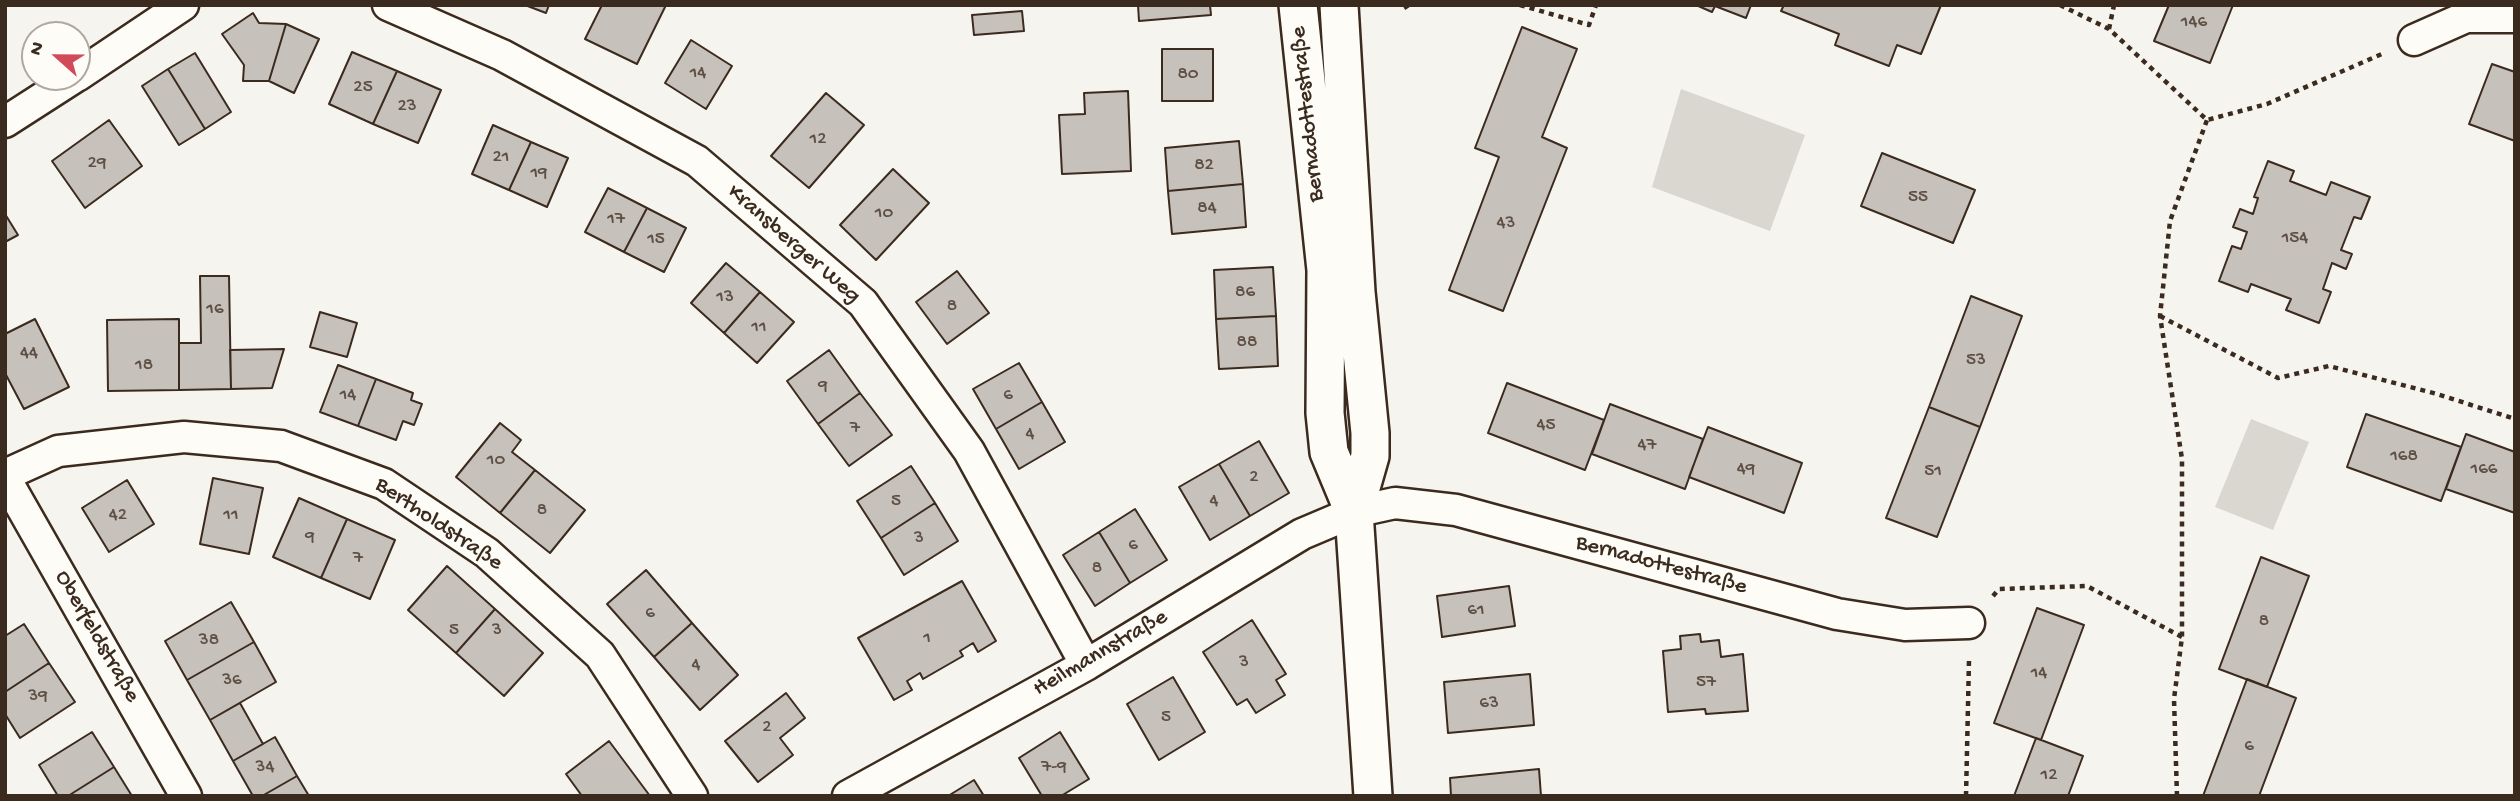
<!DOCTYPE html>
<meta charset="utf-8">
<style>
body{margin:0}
#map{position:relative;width:2520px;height:801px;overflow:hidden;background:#f5f4ee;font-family:"Gochi Hand",sans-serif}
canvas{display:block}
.frame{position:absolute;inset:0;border:7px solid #3b2a1e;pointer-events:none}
.north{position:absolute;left:21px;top:21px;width:70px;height:70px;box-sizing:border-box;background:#fdfcf7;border:2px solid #afa8a0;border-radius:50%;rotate:291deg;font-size:19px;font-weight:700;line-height:28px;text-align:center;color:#3b2a1e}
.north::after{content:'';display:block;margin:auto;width:24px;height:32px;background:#d1495b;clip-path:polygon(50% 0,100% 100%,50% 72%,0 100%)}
</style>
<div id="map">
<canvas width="2520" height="801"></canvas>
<div class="frame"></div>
<div class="north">N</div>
</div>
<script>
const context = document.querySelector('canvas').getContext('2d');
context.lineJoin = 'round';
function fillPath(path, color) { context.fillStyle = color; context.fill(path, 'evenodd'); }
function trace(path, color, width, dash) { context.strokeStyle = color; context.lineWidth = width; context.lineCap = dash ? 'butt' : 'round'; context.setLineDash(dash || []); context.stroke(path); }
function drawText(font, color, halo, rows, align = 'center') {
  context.font = font + ' "Gochi Hand",sans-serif'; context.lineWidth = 5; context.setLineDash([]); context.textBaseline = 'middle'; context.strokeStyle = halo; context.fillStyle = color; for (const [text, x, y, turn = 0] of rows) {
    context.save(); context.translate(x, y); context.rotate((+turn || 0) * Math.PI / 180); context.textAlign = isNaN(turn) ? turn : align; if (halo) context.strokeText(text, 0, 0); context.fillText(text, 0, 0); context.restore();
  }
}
const green = new Path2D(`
 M 1681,89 L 1805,135 L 1770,231 L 1652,187 Z
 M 2251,419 L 2309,442 L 2273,530 L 2215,507 Z`);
const building = new Path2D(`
 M 525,5 L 549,5 L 546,13 Z
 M 602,5 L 666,5 L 637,64 L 585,39 Z
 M 1138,5 L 1210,5 L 1211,15 L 1139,21 Z
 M 1696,5 L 1751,5 L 1746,18 L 1715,6 L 1712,12 Z
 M 1784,5 L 1941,5 L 1921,54 L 1897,45 L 1889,66 L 1835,45 L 1839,34 L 1781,11 Z
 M 2169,5 L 2233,5 L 2210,63 L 2154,41 Z
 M 1022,11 L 1024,31 L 974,35 L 972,15 Z
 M 253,13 L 259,23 L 286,24 L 269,81 L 243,81 L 244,65 L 222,34 Z
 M 286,24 L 319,39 L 294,93 L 269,81 Z
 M 1522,27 L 1577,49 L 1542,137 L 1567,148 L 1503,311 L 1449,290 L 1499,157 L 1475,148 Z
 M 691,40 L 732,66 L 706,109 L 665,83 Z
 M 1162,49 L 1213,49 L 1213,101 L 1162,101 Z
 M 352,52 L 397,71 L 373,124 L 329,104 Z
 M 195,53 L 231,112 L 205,129 L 168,69 Z
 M 2492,64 L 2515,72 L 2515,141 L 2469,124 Z
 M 168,69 L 205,129 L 179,145 L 142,86 Z
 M 397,71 L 441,90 L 418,143 L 373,124 Z
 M 1128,91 L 1131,171 L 1062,174 L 1059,115 L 1085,114 L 1084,93 Z
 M 826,93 L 864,125 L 809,188 L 771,156 Z
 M 109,120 L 142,166 L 85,208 L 52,161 Z
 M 493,125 L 531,142 L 509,190 L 472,174 Z
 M 1239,141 L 1243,184 L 1168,191 L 1165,148 Z
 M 531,142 L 568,158 L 547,207 L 509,190 Z
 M 1882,153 L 1975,190 L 1953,243 L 1861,206 Z
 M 2268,161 L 2294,171 L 2290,181 L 2326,195 L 2331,182 L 2370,197 L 2361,219 L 2354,217 L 2341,250 L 2352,254 L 2346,269 L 2332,263 L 2323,289 L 2331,292 L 2319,323 L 2286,310 L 2291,299 L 2251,284 L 2248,292 L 2219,281 L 2232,246 L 2241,249 L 2247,232 L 2233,227 L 2240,209 L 2253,214 L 2258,198 L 2254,197 Z
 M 893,169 L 929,203 L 876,260 L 840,225 Z
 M 1243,184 L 1246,227 L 1172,234 L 1168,191 Z
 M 608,188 L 647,208 L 624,252 L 585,232 Z
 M 647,208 L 686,228 L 664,272 L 624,252 Z
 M 5,214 L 18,235 L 5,242 Z
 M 726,263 L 760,292 L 724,333 L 691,303 Z
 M 1273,267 L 1276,316 L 1216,319 L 1214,270 Z
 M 957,271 L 989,313 L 947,344 L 916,302 Z
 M 200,276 L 229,276 L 231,389 L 179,390 L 179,343 L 201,343 Z
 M 760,292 L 794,322 L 757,363 L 724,333 Z
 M 1971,296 L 2022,316 L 1980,427 L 1929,407 Z
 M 320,312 L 357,323 L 347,357 L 310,347 Z
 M 1276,316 L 1278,366 L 1219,369 L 1216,319 Z
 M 35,319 L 69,387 L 24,409 L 5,373 L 5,334 Z
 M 179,319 L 179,390 L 108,391 L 107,320 Z
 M 284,349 L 272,388 L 231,389 L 230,350 Z
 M 829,350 L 860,393 L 818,424 L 787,381 Z
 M 1019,363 L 1042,402 L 996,429 L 973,389 Z
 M 338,365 L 376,379 L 358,426 L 320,412 Z
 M 376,379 L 413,393 L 411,400 L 422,404 L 414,425 L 403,421 L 396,440 L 358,426 Z
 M 1507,383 L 1604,420 L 1585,470 L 1488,433 Z
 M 860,393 L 892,435 L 849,466 L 818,424 Z
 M 1042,402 L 1065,442 L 1019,469 L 996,429 Z
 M 1610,404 L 1703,439 L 1685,489 L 1592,454 Z
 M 1929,407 L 1980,427 L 1937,537 L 1886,518 Z
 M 2366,414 L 2461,447 L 2441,501 L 2347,467 Z
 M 500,423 L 521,440 L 512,452 L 535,470 L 500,513 L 456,477 Z
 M 1708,427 L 1802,463 L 1784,513 L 1689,477 Z
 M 2466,434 L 2515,452 L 2515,513 L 2446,489 Z
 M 1259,441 L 1289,493 L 1250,516 L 1219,464 Z
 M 1219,464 L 1250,516 L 1210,540 L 1179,487 Z
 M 911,466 L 935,503 L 881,538 L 857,501 Z
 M 535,470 L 585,510 L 550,553 L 500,513 Z
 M 213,478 L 263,488 L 249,554 L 200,544 Z
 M 127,480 L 154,524 L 109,552 L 82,508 Z
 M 299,498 L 347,519 L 321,578 L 273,557 Z
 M 935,503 L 958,541 L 904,575 L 881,538 Z
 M 1135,509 L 1167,560 L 1130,583 L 1099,532 Z
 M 347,519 L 395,540 L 370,599 L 321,578 Z
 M 1099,532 L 1130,583 L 1095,606 L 1063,555 Z
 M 2261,557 L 2309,576 L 2267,687 L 2219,669 Z
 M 447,566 L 495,609 L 456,653 L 408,610 Z
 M 646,570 L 692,623 L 654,657 L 607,604 Z
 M 962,581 L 996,641 L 978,652 L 973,643 L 960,651 L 963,656 L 923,679 L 920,673 L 907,681 L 912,690 L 894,700 L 858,638 Z
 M 1509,586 L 1515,626 L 1442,637 L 1437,596 Z
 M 231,602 L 254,642 L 187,680 L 165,641 Z
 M 2037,608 L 2084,625 L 2041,740 L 1994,723 Z
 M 495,609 L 543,653 L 504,696 L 456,653 Z
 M 1252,620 L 1286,674 L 1276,680 L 1285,695 L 1256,713 L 1247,699 L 1237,705 L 1203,652 Z
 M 692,623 L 738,675 L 700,710 L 654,657 Z
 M 24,624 L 49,663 L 5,692 L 5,636 Z
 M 1700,634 L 1701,642 L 1719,640 L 1721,657 L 1743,654 L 1748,711 L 1706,714 L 1705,709 L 1668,712 L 1663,651 L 1681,649 L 1680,636 Z
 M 254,642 L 276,682 L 210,720 L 187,680 Z
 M 49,663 L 75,702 L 20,738 L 5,714 L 5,692 Z
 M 1530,674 L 1534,725 L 1448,733 L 1444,682 Z
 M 1173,677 L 1205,732 L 1159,760 L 1127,704 Z
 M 2247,679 L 2296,698 L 2259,796 L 2203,796 Z
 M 786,693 L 805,718 L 780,738 L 793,755 L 758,782 L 725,741 Z
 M 240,703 L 263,744 L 233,761 L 210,720 Z
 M 92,732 L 114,767 L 68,796 L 58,796 L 39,765 Z
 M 1060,732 L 1089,779 L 1061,796 L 1042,796 L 1019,758 Z
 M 275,737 L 297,776 L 262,796 L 253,796 L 233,761 Z
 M 2036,738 L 2083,756 L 2068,796 L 2014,796 Z
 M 609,741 L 650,796 L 582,796 L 566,774 Z
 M 114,767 L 132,796 L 68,796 Z
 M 1539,769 L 1541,796 L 1451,796 L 1450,778 Z
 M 297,776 L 309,796 L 262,796 Z
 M 974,780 L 984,796 L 948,796 Z`);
const path = new Path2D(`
 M 1520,5 L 1589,25 L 1596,5
 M 2060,5 L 2109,29 L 2207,120 L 2267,104 L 2384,53
 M 1404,8 L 1409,5
 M 2109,29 L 2114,5
 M 2160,316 L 2278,378 L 2329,366 L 2437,394 L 2515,419
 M 1993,596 L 1999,589 L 2087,586 L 2182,637
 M 1966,796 L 1969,660
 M 2177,796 L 2174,699 L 2182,637 L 2182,459 L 2160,316 L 2170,221 L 2207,120`);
const minor = new Path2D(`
 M 388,5 L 502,55 L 697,161 L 863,303 L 969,451 L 1086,665
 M 2414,40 L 2466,17 L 2515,17
 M 77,76 L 183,5
 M 5,122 L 75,77
 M 5,475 L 58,451 L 184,437 L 281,446 L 384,484 L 487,553 L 600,655 L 692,796
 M 5,478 L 186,796
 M 848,796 L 1086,665 L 1302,534 L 1354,512 L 1395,503 L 1456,510 L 1837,614 L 1905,625 L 1969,623`);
const tertiary = new Path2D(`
 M 1298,5 L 1326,270 L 1325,413 L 1329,452 L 1354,512 L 1373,796
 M 1339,5 L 1356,292 L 1370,433 L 1370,456 L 1354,512`);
const numberNames = [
 ["146",2194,23],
 ["14",698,74],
 ["80",1188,75],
 ["25",363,88],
 ["23",407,107],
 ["12",818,140],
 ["21",501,158],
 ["29",97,164],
 ["82",1204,166],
 ["19",539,174],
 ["55",1918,198],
 ["84",1207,209],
 ["10",884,214],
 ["17",616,220],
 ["43",1506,224],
 ["154",2295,239],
 ["15",656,240],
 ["86",1245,293],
 ["13",725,298],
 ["8",952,307],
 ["16",215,310],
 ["11",759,328],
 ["88",1247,343],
 ["44",29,354],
 ["53",1976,361],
 ["18",144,366],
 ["9",823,387],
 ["14",348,396],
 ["6",1008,396],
 ["45",1546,426],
 ["7",855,429],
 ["4",1030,435],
 ["47",1647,446],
 ["168",2404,457],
 ["10",496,461],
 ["49",1746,470],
 ["166",2484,470],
 ["51",1933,472],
 ["2",1254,478],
 ["5",896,502],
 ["4",1214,502],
 ["8",542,511],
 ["42",118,516],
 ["11",231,516],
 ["9",310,538],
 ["3",919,539],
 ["6",1133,546],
 ["7",358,559],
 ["8",1097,569],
 ["61",1476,611],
 ["6",650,614],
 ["8",2264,622],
 ["5",454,631],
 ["3",497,631],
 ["1",927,639],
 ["38",209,641],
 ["3",1244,663],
 ["4",696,666],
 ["14",2039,674],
 ["36",232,681],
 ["57",1706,683],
 ["39",38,697],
 ["63",1489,704],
 ["5",1166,718],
 ["2",767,728],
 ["6",2249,747],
 ["34",265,768],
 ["7-9",1054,768],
 ["12",2049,776]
];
const streetNames = [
 ["Bernadottestraße",1309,114,-96],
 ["Kransberger Weg",793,245,41],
 ["Bertholdstraße",438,525,34],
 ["Bernadottestraße",1661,566,15],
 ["Oberfeldstraße",96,637,60],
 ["Heilmannstraße",1101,654,-30]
];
fillPath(green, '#dad6d0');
fillPath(building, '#c7c1bb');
trace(building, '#3b2a1e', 2);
trace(minor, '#3b2a1e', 35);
trace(tertiary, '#3b2a1e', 42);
trace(path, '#3b2a1e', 4.5, [5, 5]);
trace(minor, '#fdfcf7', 30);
trace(tertiary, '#fdfcf7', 37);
drawText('19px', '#5e5045', null, numberNames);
drawText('23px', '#3b2a1e', '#fdfcf7', streetNames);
</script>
